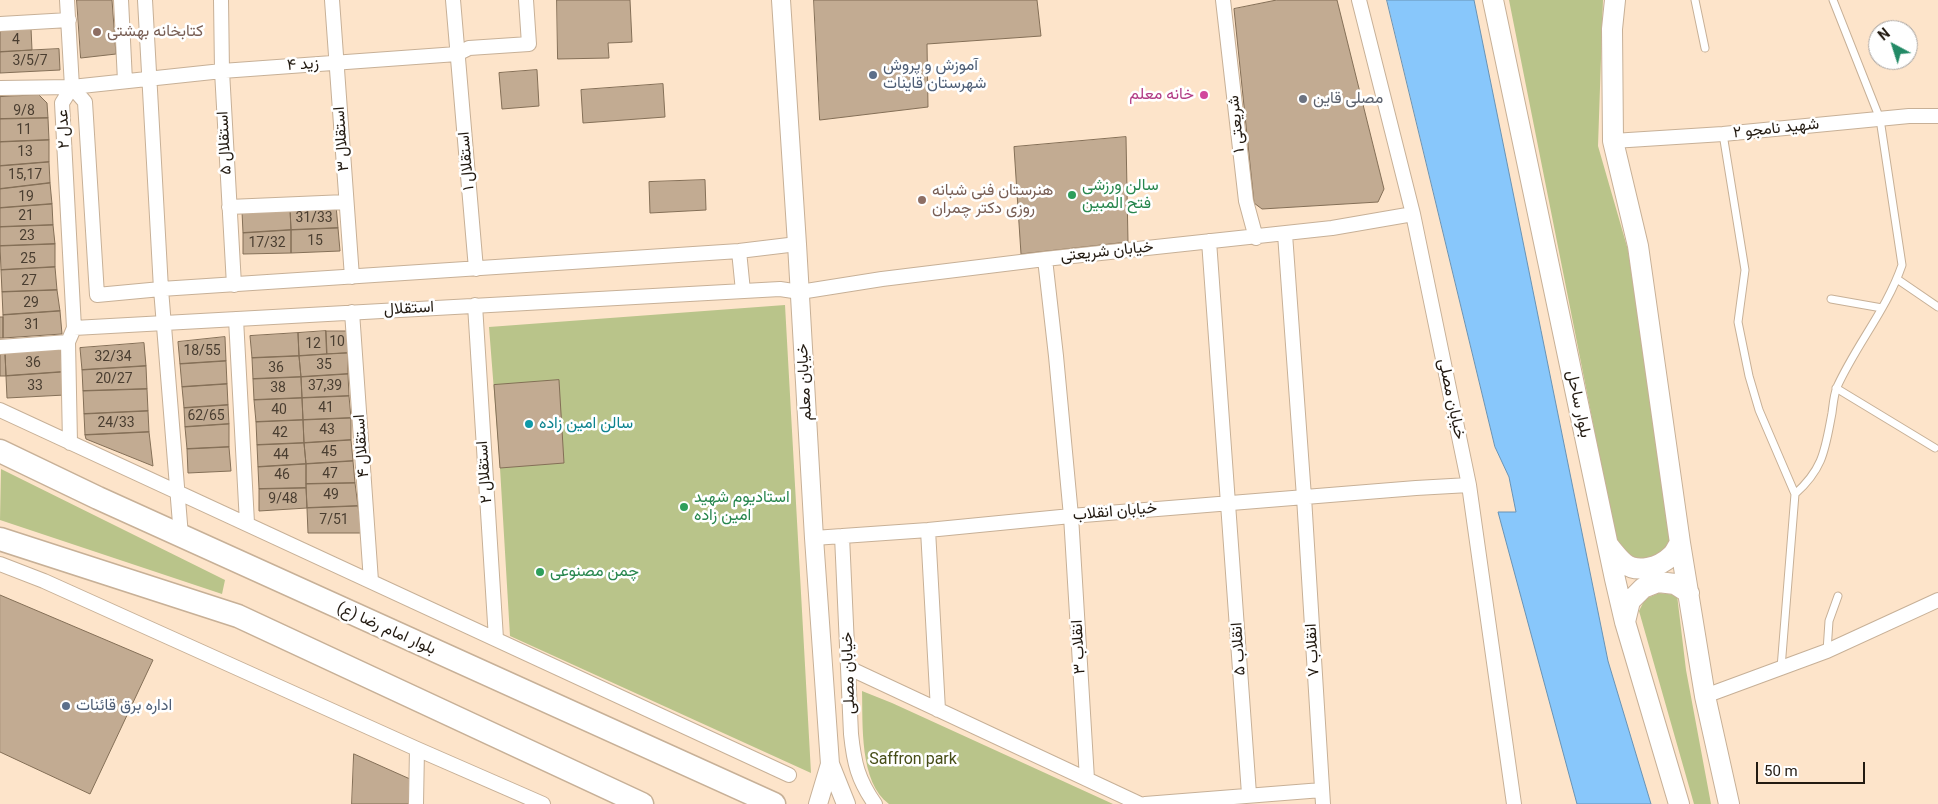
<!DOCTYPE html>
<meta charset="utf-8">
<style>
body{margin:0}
#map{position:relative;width:1938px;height:804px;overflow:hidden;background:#fde4ca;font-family:Roboto,sans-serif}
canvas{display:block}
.north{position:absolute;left:1868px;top:20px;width:50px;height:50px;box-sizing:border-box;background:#fff;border:1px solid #a7a3a0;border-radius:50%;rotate:320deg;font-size:14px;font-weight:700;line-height:20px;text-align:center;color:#221a11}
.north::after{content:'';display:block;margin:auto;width:18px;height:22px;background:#238a66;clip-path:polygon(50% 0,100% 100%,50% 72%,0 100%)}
.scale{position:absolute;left:1756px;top:762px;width:109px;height:22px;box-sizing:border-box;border:2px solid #221a11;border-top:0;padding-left:6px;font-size:15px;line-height:18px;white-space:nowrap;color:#221a11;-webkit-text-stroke:4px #fff;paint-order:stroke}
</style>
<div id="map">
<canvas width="1938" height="804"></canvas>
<div class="north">N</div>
<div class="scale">50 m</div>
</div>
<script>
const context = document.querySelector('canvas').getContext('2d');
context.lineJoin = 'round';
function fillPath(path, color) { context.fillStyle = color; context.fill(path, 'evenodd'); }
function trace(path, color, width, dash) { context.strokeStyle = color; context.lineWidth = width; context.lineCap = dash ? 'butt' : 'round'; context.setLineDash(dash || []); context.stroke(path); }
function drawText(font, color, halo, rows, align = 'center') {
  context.font = font + ' Roboto,Vazirmatn,sans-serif'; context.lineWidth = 5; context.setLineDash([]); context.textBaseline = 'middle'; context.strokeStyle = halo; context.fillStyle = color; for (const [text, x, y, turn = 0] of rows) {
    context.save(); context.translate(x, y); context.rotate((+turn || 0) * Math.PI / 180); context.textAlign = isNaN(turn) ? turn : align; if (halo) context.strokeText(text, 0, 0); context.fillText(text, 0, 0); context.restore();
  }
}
const green = new Path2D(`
 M 1509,0 L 1603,0 L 1598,146 L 1628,250 L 1671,546 C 1648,561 1639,567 1617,544 Z
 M 785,305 L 811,773 L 510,636 L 500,468 L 489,327 Z
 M 1,469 L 225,580 L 222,594 L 0,520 Z
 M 1659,593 L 1677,595 L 1686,670 L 1711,804 L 1694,804 L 1639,611 L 1645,599 Z
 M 862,691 L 892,703 L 1113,804 L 889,804 C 859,782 863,724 862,691 Z`);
const water = new Path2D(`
 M 1387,0 L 1474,0 L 1608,661 L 1651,804 L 1577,804 L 1498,512 L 1516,512 L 1509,477 L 1495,447 Z`);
const building = new Path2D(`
 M 77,0 L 112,0 L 116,54 L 81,58 Z
 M 557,0 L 630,0 L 632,42 L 608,43 L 609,58 L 558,59 Z
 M 814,0 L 1037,0 L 1041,36 L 927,44 L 928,107 L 820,120 Z
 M 1277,0 L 1337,0 L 1384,189 L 1378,202 L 1262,209 L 1254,203 L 1234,9 Z
 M 31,28 L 32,50 L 0,52 L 0,29 Z
 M 59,49 L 60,70 L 0,73 L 0,52 Z
 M 537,70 L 539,106 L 502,109 L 499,73 Z
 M 663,84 L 665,117 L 583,123 L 581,90 Z
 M 39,95 L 47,103 L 48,118 L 0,119 L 0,97 Z
 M 48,118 L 49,140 L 0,142 L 0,119 Z
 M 1126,137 L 1128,242 L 1021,254 L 1014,147 Z
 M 49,140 L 49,162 L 0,166 L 0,142 Z
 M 49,162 L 50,183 L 0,189 L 0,166 Z
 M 705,180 L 706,210 L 650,213 L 649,182 Z
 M 50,183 L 52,204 L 0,208 L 0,189 Z
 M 52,204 L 53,225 L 0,227 L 0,208 Z
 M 336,205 L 338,228 L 291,230 L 290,208 Z
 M 290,208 L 291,230 L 243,233 L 242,211 Z
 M 53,225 L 55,244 L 0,246 L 0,227 Z
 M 338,228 L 340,251 L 291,253 L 291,230 Z
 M 291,230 L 291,253 L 243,254 L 243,233 Z
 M 55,244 L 55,267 L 1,270 L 0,246 Z
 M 55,267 L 57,290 L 2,292 L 1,270 Z
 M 57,290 L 60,311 L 3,315 L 2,292 Z
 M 60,311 L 62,334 L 3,338 L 3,315 Z
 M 0,317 L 3,317 L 3,338 L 0,338 Z
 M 326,331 L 327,354 L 299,356 L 298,333 Z
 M 326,331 L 348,331 L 348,353 L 327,354 Z
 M 298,333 L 299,356 L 252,358 L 250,336 Z
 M 225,337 L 226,361 L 180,364 L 178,342 Z
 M 144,343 L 146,366 L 82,370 L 80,348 Z
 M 61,350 L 62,372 L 6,376 L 5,353 Z
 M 5,353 L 6,376 L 0,376 L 0,354 Z
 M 348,353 L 348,374 L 301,377 L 299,356 Z
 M 299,356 L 301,377 L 253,379 L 252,358 Z
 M 226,361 L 227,384 L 182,387 L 180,364 Z
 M 146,366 L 147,389 L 83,391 L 82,370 Z
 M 62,372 L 65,395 L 7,398 L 6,376 Z
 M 348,374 L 349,396 L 302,398 L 301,377 Z
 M 301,377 L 302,398 L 254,400 L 253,379 Z
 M 559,380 L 564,463 L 500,468 L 494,385 Z
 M 227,384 L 228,405 L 184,408 L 182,387 Z
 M 147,389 L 148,411 L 84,414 L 83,391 Z
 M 349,396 L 351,418 L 303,420 L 302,398 Z
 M 302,398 L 303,420 L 256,422 L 254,400 Z
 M 228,405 L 229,424 L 185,427 L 184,408 Z
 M 148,411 L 149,432 L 85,435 L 84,414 Z
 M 351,418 L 351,440 L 304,443 L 303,420 Z
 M 303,420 L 304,443 L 257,445 L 256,422 Z
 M 229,424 L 229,447 L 187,449 L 185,427 Z
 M 149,432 L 153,466 L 86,439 L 85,435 Z
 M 351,440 L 353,461 L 306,464 L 304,443 Z
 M 304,443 L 306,464 L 258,467 L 257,445 Z
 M 229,447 L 231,471 L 188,473 L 187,449 Z
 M 353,461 L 355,483 L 306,484 L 306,464 Z
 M 306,464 L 306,488 L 259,489 L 258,467 Z
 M 355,483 L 358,506 L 307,508 L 306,484 Z
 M 306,488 L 307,508 L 259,511 L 259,489 Z
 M 358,506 L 362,533 L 308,533 L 307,508 Z
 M 0,595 L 153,660 L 90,794 L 0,752 Z
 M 354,754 L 410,779 L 409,804 L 352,804 Z`);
const service = new Path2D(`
 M 1695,0 L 1705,48
 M 1723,134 L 1745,270 L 1738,322 L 1749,376 L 1759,410 L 1795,494
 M 1897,279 L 1938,307
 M 1831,299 L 1882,308
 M 1836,388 L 1935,448
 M 1827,651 L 1829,621 L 1838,596
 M 1781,668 L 1795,494 C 1824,468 1825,449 1832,413 C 1833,405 1834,394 1837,387 C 1856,345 1887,309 1902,265 L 1880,119 L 1833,0`);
const minor = new Path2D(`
 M 67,0 L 72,87
 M 121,0 L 125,81
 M 145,0 L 161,289 L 181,536
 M 221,0 L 222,71 L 234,285
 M 332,0 L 352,277
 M 453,0 L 476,269
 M 1223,0 L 1246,201 L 1256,238
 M 1359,0 L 1413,214 L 1469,485 L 1514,804
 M 0,24 L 69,20
 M 72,87 L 85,102 L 97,295 L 161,289 L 739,251 L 797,244
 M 0,88 L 72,87 L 222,71 L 457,54 L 469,48 L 529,44 L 526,0
 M 1613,141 L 1723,134 L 1909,116 L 1938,116
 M 229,207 L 346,202
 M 1285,234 L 1304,497 L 1323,804
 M 1209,241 L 1249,794
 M 739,251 L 743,291
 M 1045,259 L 1056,356 L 1071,516 L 1087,779
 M 475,305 L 496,639
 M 352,312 L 371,581
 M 236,319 L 247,523
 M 74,328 L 780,289 L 800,292 L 882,279 L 1045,259 L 1332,228 L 1413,214
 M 0,347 L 68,342
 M 0,410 L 789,775
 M 70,443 L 68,342 L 74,328 L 62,103 L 72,87
 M 928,530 L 938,710
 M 842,536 L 851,734 C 854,763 858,780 875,804
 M 814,538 L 928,530 L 1071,516 L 1416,488 L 1469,485
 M 0,564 L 44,581 L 417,749 L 543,804
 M 849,668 L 1140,804
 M 1705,696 L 1827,651 L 1938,600
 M 416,804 L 417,749
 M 1145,804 L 1322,790`);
const tertiary = new Path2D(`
 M 781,0 L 797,244 L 814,538 L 830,764 L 846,804
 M 818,804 L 830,764`);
const secondary = new Path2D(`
 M 1493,0 L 1615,579 L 1625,622 L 1679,804
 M 1615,0 L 1612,29 L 1613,141 L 1638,246 L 1680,543 L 1705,696 L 1729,804
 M 1608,545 C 1613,551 1618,558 1624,563 C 1637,574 1660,567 1671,556 C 1675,553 1677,547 1680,543
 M 1625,622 L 1630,601 L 1643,588 L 1658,582 L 1675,584 L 1689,593`);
const primary = new Path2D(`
 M 0,451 L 98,498 L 774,804
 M 0,539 L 238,616 L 642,804`);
const markers = [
 [97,32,5,"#8d6e63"],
 [873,75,5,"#5c6f8a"],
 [1204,95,5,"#d1479c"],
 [1303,99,5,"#6b7280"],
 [1072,195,5,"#2e9e5b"],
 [922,200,5,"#8d6e63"],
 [529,424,5,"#0f9aa8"],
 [684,507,5,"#2e9e5b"],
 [540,572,5,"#2e9e5b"],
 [66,706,5,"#5c6f8a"]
];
const numberNames = [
 ["4",16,40],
 ["3/5/7",30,61],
 ["9/8",24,111],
 ["11",24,130],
 ["13",25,152],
 ["15,17",25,175],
 ["19",26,197],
 ["21",26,216],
 ["31/33",314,218],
 ["23",27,236],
 ["15",315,241],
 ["17/32",267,243],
 ["25",28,259],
 ["27",29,281],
 ["29",31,303],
 ["31",32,325],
 ["10",337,342],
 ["12",313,344],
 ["18/55",202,351],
 ["32/34",113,357],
 ["36",33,363],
 ["35",324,365],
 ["36",276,368],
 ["20/27",114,379],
 ["33",35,386],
 ["37,39",325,386],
 ["38",278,388],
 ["41",326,408],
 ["40",279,410],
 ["62/65",206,416],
 ["24/33",116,423],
 ["43",327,430],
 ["42",280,433],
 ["45",329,452],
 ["44",281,455],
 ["47",330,474],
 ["46",282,475],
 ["49",331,495],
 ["9/48",283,499],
 ["7/51",334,520]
];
const educationNames = [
 ["کتابخانه بهشتی",107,32],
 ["هنرستان فنی شبانه",932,191],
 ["روزی دکتر چمران",932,209]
];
const streetNames = [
 ["زید ۴",303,65,-4],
 ["شریعتی ۱",1237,124,-96],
 ["عدل ۲",64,129,-92],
 ["شهید نامجو ۲",1776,129,-6],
 ["استقلال ۳",342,139,-94],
 ["استقلال ۵",225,143,-93],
 ["استقلال ۱",467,161,-95],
 ["خیابان شریعتی",1107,252,-6],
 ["استقلال",409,309,-3],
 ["خیابان معلم",805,382,-93],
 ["خیابان مصلی",1451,399,78],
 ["بلوار ساحل",1578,404,78],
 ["استقلال ۴",362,446,-94],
 ["استقلال ۲",485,472,-94],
 ["خیابان انقلاب",1115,512,-5],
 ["بلوار امام رضا (ع)",386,629,24],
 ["انقلاب ۳",1079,647,-93],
 ["انقلاب ۵",1239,649,-94],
 ["انقلاب ۷",1313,650,-93],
 ["خیابان مصلی",849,673,-92]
];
const serviceNames = [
 ["آموزش و پروش",883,66],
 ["شهرستان قاینات",883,84],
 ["اداره برق قائنات",76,706]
];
const hotelNames = [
 ["خانه معلم",1194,95]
];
const worshipNames = [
 ["مصلی قاین",1313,99]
];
const leisureNames = [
 ["سالن ورزشی",1082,186],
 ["فتح المبین",1082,204],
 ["استادیوم شهید",694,498],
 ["امین زاده",694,516],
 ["چمن مصنوعی",550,572]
];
const cultureNames = [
 ["سالن امین زاده",539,424]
];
const parkNames = [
 ["Saffron park",913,760]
];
fillPath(green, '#b9c48a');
fillPath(water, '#88c7fb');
trace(water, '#6993b5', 1);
fillPath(building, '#c2ab92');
trace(building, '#846f57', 1);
trace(service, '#c7b097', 9);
trace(minor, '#c7b097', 16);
trace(tertiary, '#c7b097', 20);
trace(secondary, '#c7b097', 22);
trace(primary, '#c7b097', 25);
trace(service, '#fff', 7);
trace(minor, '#fff', 14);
trace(tertiary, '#fff', 18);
trace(secondary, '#fff', 20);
trace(primary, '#fff', 22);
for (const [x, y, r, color] of markers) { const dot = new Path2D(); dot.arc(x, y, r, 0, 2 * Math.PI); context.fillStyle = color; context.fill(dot); trace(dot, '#fff', 2); }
drawText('14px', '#4a3e31', null, numberNames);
drawText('16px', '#785e54', '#fff', educationNames, 'left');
drawText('16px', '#221a11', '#fff', streetNames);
drawText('16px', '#4e5e75', '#fff', serviceNames, 'left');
drawText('16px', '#b23c85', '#fff', hotelNames, 'right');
drawText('16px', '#5b616d', '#fff', worshipNames, 'left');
drawText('16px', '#27864d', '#fff', leisureNames, 'left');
drawText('16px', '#0d838f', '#fff', cultureNames, 'left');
drawText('16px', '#464d17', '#fff', parkNames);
</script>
